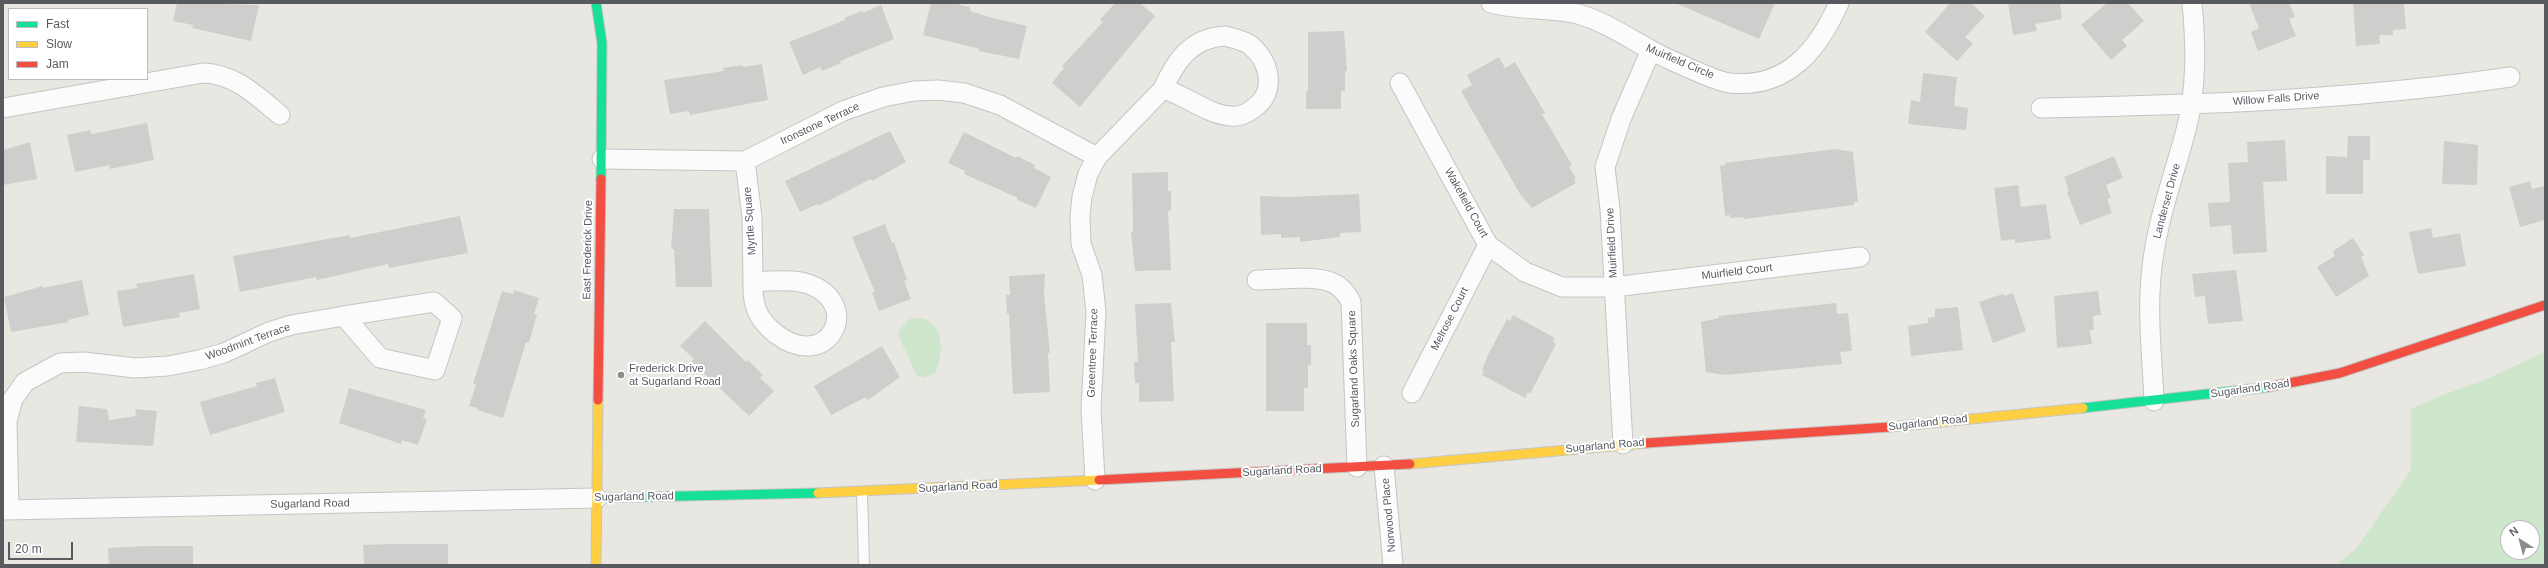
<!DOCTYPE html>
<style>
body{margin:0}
#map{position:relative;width:2548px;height:568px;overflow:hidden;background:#e8e7e2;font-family:Helvetica,sans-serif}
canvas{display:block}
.frame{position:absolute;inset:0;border:4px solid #575b60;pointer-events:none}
.legend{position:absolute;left:8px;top:8px;width:140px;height:72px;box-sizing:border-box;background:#fff;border:1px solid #bcbdbf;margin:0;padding:5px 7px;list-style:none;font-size:12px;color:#575b60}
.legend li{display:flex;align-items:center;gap:8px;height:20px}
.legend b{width:20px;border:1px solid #bcbdbf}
.north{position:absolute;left:2500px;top:520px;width:40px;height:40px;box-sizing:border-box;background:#fff;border:1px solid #bcbdbf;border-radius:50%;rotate:324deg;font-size:11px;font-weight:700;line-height:16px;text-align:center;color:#575b60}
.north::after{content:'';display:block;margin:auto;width:14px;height:18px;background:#8a8c8e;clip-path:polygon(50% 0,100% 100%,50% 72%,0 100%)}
.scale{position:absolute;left:8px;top:542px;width:65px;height:18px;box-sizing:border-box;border:2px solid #575b60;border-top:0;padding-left:5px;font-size:12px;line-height:14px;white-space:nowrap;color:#575b60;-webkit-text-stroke:3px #fff;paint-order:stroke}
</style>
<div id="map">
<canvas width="2548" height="568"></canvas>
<div class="frame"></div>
<ul class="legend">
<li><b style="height:5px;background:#16e098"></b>Fast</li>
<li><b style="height:5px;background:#ffcf43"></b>Slow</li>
<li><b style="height:5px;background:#f24e42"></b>Jam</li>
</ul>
<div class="north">N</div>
<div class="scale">20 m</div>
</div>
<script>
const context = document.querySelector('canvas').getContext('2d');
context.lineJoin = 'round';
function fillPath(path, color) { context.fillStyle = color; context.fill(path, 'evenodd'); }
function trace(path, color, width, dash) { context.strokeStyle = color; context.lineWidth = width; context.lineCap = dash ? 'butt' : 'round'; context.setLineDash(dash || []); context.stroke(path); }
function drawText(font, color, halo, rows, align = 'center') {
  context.font = font + ' Helvetica,sans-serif'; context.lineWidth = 4; context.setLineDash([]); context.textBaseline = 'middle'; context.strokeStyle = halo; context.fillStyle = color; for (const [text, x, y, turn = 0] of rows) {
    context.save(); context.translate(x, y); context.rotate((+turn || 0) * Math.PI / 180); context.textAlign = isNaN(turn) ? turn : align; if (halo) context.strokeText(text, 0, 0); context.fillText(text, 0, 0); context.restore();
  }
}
const green = new Path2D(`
 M 911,318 C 916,318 923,318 927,320 C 946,331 942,357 935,373 L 924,378 L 916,375 L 898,334 L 899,330 Z
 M 2545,352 L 2545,565 L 2336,565 L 2356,549 L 2411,470 L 2411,409 L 2440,396 L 2487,379 ZM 2508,528 L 2532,528 L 2532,552 L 2508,552 Z`);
const building = new Path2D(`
 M 177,3 L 259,5 L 251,41 L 192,28 L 193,25 L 173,21 Z
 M 931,3 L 952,3 L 970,7 L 970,11 L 989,17 L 1027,26 L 1019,59 L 979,51 L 980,49 L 923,35 Z
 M 1115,3 L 1140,3 L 1155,16 L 1080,107 L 1052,83 L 1064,68 L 1062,66 L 1103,22 L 1100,20 Z
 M 1675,3 L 1775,3 L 1759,39 Z
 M 1950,3 L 1971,3 L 1985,16 L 1965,37 L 1973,44 L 1957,61 L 1925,32 Z
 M 2008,3 L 2060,3 L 2062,19 L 2035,24 L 2037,31 L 2013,35 Z
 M 2107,3 L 2128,3 L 2144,21 L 2122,40 L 2127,46 L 2111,60 L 2081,25 Z
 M 2249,3 L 2289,3 L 2295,17 L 2289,19 L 2296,36 L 2258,51 L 2251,32 L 2259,28 Z
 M 2353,3 L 2404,3 L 2406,29 L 2393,30 L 2393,35 L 2379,35 L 2380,44 L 2356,46 Z
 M 881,5 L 894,39 L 840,61 L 841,63 L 822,71 L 820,67 L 803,75 L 789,42 L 845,20 L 844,18 L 862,11 L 863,13 Z
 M 1344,31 L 1347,71 L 1345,71 L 1345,91 L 1341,91 L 1341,109 L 1306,109 L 1306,91 L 1308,91 L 1308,32 Z
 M 1499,57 L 1505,68 L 1515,62 L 1545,113 L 1542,114 L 1572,165 L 1569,167 L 1576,178 L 1574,180 L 1576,183 L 1532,208 L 1520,194 L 1461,91 L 1472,85 L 1467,75 Z
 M 762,64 L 768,100 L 690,115 L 689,111 L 670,114 L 664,80 L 724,71 L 723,68 L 742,65 L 743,67 Z
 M 1923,73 L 1957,77 L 1954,106 L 1968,108 L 1966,130 L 1908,124 L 1911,100 L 1920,102 Z
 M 147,123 L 154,160 L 110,169 L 110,165 L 75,172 L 67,135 L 91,130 L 91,134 Z
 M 890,131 L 906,162 L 872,181 L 871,179 L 818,206 L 817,204 L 800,212 L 785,181 Z
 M 964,132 L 1016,158 L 1017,156 L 1035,165 L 1034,168 L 1051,177 L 1036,208 L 1017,200 L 1018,198 L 964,174 L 965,171 L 948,163 Z
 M 2348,136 L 2370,136 L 2370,160 L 2363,160 L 2363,194 L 2326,194 L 2326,156 L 2347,157 Z
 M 2285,140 L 2287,181 L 2263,182 L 2267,252 L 2233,254 L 2231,225 L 2210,227 L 2208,203 L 2230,202 L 2228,163 L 2248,162 L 2247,142 Z
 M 2444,141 L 2478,145 L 2477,185 L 2442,184 Z
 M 30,142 L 37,179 L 3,185 L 3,150 Z
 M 1835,149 L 1853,152 L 1858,202 L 1854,202 L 1854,205 L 1744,219 L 1743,217 L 1730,218 L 1730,215 L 1725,216 L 1720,166 L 1725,165 L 1725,163 Z
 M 2114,156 L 2123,178 L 2106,185 L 2111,198 L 2107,199 L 2112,213 L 2080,225 L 2067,192 L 2069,191 L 2064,177 Z
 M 1168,172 L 1168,191 L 1171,191 L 1171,211 L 1168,211 L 1171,270 L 1135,271 L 1131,232 L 1133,232 L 1132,173 Z
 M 2530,181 L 2532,189 L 2545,186 L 2545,220 L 2520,227 L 2509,187 Z
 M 2018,185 L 2021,207 L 2046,204 L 2051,239 L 2015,243 L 2015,239 L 2001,241 L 1994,188 Z
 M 1359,194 L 1361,232 L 1340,233 L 1340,237 L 1300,242 L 1300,237 L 1281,238 L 1281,234 L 1261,235 L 1260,196 L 1290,197 Z
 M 674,209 L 709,209 L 712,287 L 676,287 L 674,249 L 671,249 Z
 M 460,216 L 468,253 L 389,268 L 388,264 L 317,280 L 316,277 L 240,292 L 233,256 L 350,235 L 350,238 Z
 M 885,224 L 892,243 L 894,242 L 907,280 L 904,281 L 911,299 L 879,311 L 872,293 L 875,292 L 852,237 Z
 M 2431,228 L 2433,238 L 2460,233 L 2466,266 L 2418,274 L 2409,232 Z
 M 2353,238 L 2364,255 L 2361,257 L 2369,276 L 2336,297 L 2317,267 L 2335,256 L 2333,251 Z
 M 2236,270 L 2243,321 L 2208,324 L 2205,296 L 2195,297 L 2192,274 Z
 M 194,274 L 200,309 L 179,313 L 180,317 L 123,327 L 117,291 L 137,288 L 136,284 Z
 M 1045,274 L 1044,293 L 1050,353 L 1048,353 L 1050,392 L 1013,394 L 1009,314 L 1007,314 L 1006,295 L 1010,295 L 1009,276 Z
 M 82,280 L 89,315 L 68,320 L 69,322 L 11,332 L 4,297 L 43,286 L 43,288 Z
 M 514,290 L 539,298 L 534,314 L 537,315 L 529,343 L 526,342 L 503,418 L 477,410 L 478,408 L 469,406 L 476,385 L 473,384 L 502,291 L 513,294 Z
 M 2098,291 L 2101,315 L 2093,316 L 2094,330 L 2090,330 L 2092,344 L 2057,348 L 2054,296 Z
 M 2013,293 L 2026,331 L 1993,343 L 1979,302 L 2003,294 L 2004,296 Z
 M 1171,303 L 1175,342 L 1171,342 L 1174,401 L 1139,402 L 1139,383 L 1135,383 L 1134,362 L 1138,362 L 1135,304 Z
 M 1836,303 L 1837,314 L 1848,313 L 1852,351 L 1840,352 L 1842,364 L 1725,375 L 1706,372 L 1701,322 L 1719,318 L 1719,316 Z
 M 1958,307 L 1963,350 L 1911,356 L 1908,326 L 1928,323 L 1928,318 L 1935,317 L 1935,309 Z
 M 1513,315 L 1555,338 L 1553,342 L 1556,344 L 1530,394 L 1528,392 L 1525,398 L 1482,375 L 1484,372 L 1482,370 L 1489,353 L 1507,319 L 1510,321 Z
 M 705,321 L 746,362 L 748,360 L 763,375 L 760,378 L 774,391 L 749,416 L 691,361 L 694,359 L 680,346 Z
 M 1266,323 L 1307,323 L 1307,345 L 1311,345 L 1311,365 L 1308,365 L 1308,388 L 1304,388 L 1304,411 L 1266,411 Z
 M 882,346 L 900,377 L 868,400 L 866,397 L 831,415 L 814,386 Z
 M 275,378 L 285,412 L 210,435 L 200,402 L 257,386 L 256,383 Z
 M 349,388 L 426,410 L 423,418 L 427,419 L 418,445 L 402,440 L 401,444 L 339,423 Z
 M 79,406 L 107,409 L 109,420 L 136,416 L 135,409 L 157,411 L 153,446 L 76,442 Z
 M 391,544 L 448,544 L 448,565 L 364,565 L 363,545 Z
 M 147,546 L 193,546 L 193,565 L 109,565 L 108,548 Z`);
const lane = new Path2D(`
 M 862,492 L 864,565`);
const street = new Path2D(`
 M 1491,3 C 1520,11 1550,7 1578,14 C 1603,21 1627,37 1649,49 C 1663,57 1717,82 1730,83 C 1787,89 1818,50 1839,3
 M 1225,36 C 1233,38 1243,40 1250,45 C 1270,61 1277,92 1254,108 C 1248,113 1239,117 1231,116 C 1208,115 1186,95 1163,89 C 1176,60 1191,38 1225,36 Z
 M 1400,83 L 1488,245 L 1525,272 L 1562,287 L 1614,287 L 1860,257
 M 3,108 L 203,73 C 235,74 256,95 280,115
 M 2041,108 C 2197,105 2355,100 2510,77
 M 602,159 L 745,161 L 843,111 L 883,97 L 914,91 L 938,90 L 964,93 L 1000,105 L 1097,157
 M 745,161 L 752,217 L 753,281
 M 1257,280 C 1278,280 1317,274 1335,284 C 1343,288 1347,295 1351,302 L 1357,467
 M 753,281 C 770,282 794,278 811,285 C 863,306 828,373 776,334 C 757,319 752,305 753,281 Z
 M 434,302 L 452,318 L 435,370 L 380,358 L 344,316 Z
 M 1412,393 L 1488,245
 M 2154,401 C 2152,354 2146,306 2153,259 C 2159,215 2175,172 2186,130 C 2197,88 2196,45 2192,3
 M 1623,444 L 1610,209 L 1605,167 L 1621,119 L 1651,50
 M 1384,466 L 1393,565
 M 1095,480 L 1091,409 L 1096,312 L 1092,275 L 1081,244 L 1080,216 L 1082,197 L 1088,174 L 1097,157 L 1163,89
 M 3,510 L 597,498
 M 9,510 L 7,421 L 13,399 L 25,382 L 60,363 L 84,362 L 135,368 L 168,366 L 199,360 L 224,353 L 269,332 L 291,325 L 344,316`);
const fast = new Path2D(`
 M 596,3 L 602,43 L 601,179
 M 2083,408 L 2269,387
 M 597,498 L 818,493`);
const slow = new Path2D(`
 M 1890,427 L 2083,408
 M 1410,464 L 1647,443
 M 818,493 L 1099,480
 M 596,565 L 598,400`);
const jam = new Path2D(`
 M 2269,387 L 2340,373 L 2545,305
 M 598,400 L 601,179
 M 1647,443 L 1890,427
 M 1099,480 L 1410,464`);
const markers = [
 [621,375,4,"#8a8c8e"]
];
const streetNames = [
 ["Muirfield Circle",1680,62,23],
 ["Willow Falls Drive",2276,99,-4],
 ["Ironstone Terrace",820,124,-25],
 ["Landerset Drive",2167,201,-75],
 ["Wakefield Court",1466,203,61],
 ["Myrtle Square",750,221,-94],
 ["Muirfield Drive",1612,243,-93],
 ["East Frederick Drive",588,250,-89],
 ["Muirfield Court",1737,272,-7],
 ["Melrose Court",1450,319,-63],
 ["Woodmint Terrace",248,342,-20],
 ["Greentree Terrace",1093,353,-88],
 ["Sugarland Oaks Square",1354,369,-92],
 ["Sugarland Road",2250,389,-8],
 ["Sugarland Road",1928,423,-6],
 ["Sugarland Road",1605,446,-5],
 ["Sugarland Road",1282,471,-3],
 ["Sugarland Road",958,487,-3],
 ["Sugarland Road",634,497,-1],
 ["Sugarland Road",310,504,-1],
 ["Norwood Place",1389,515,-95]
];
const poiNames = [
 ["Frederick Drive",629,369],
 ["at Sugarland Road",629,382]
];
fillPath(green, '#cee6cb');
fillPath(building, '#cfcecc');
trace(lane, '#c4c5c4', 12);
trace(street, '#c4c5c4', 21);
trace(fast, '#c4c5c4', 11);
trace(slow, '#c4c5c4', 11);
trace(jam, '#c4c5c4', 11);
trace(lane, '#fcfbfb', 10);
trace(street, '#fcfbfb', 19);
trace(fast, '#16e098', 9);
trace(slow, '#ffcf43', 9);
trace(jam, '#f24e42', 9);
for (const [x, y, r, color] of markers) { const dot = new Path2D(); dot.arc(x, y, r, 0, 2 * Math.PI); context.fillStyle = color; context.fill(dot); trace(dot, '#fff', 1.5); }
drawText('11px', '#575b60', '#fff', streetNames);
drawText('11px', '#575b60', '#fff', poiNames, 'left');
</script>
